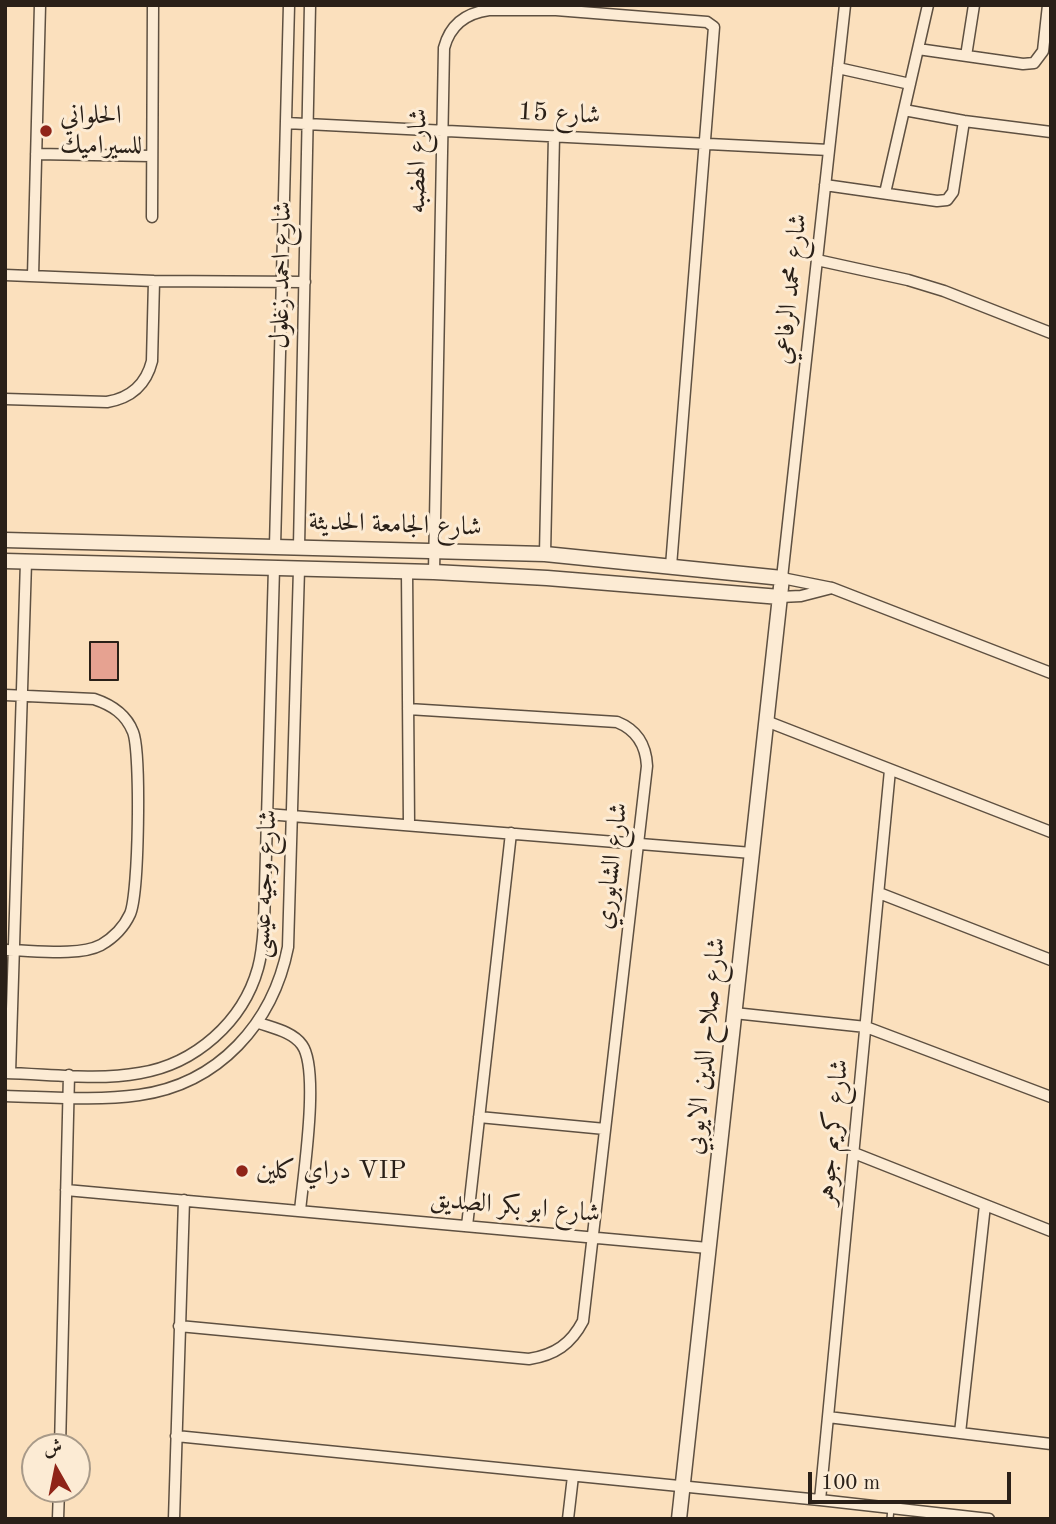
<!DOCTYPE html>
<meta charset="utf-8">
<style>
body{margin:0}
#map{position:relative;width:1056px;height:1524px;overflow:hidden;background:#fbe0bd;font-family:"Old Standard TT",Amiri,serif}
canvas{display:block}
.frame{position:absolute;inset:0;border:7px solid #2a2018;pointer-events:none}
.north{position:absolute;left:21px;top:1433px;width:70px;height:70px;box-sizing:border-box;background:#fcebd4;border:2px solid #a89a89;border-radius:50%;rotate:351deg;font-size:19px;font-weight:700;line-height:28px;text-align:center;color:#2a2018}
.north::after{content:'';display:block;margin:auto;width:24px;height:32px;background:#8f2418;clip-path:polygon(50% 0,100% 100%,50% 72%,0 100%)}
.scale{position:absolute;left:808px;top:1472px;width:203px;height:32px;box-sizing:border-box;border:4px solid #2a2018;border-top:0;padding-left:9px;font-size:21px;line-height:24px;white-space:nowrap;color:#2a2018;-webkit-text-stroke:5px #fcebd4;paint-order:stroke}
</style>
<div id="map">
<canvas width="1056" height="1524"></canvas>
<div class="frame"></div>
<div class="north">ش</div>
<div class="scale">100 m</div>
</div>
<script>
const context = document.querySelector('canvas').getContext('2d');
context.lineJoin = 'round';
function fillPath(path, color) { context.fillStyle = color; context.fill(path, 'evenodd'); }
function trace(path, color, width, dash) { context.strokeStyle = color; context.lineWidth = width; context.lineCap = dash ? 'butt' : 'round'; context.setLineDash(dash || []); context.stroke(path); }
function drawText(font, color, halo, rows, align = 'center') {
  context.font = font + ' "Old Standard TT",Amiri,serif'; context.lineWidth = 6; context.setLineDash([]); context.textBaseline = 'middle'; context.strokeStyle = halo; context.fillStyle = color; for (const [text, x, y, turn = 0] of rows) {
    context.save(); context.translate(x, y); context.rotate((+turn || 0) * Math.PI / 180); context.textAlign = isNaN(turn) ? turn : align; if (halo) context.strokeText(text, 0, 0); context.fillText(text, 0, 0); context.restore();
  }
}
const building = new Path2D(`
 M 90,642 L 118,642 L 118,680 L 90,680 Z`);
const service = new Path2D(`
 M 890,1519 L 891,1508`);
const minor = new Path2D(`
 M 845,5 L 782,578 L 832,588 L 1051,673
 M 918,49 L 1023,64 L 1034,63 L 1043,51 L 1048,5
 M 966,56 L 974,5
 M 838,68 L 910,84
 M 904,110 L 964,121 L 1051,132
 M 286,123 L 829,150
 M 36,154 L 151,156
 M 825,185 L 937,201 L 947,200 L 953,192 L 964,121
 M 885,193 L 928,5
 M 152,217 L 153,5
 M 817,260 L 908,280 L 944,291 L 1051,333
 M 5,275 L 154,281 L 305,282
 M 33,276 L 40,5
 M 5,399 L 107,402 C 131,398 146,385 152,361 L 154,281
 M 275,546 L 289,5
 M 299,546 L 310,5
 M 545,554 L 554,136
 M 407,571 L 409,825
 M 434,572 L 444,48 C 450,25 466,13 489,10 L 556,10 L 707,22 L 714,27 L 671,566
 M 780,597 L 801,596 L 832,588
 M 5,695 L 94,699 C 112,705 126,714 133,732 C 141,752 139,894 130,914 C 124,927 113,938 101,945 C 78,957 32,950 5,950
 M 766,721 L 1051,832
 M 267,814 L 752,853
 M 879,893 L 1051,960
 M 734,1013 L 866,1027 L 1051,1097
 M 259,1023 C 273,1028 293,1032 302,1045 C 320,1070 303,1177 300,1211
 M 5,1073 C 49,1074 97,1081 140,1073 C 195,1064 243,1022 258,968 C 262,954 263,939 264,925 L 274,568
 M 10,1073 L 26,562
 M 5,1096 C 49,1097 96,1101 139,1095 C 219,1084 273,1023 288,947 L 299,569
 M 479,1117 L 605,1129
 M 854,1153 L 1051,1231
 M 66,1190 L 708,1248
 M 467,1226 L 511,833
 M 179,1326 L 529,1359 C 555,1355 571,1344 583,1321 L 647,766 C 646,745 637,730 617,722 L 408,709
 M 828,1417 L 1051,1444
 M 960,1433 L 985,1205
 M 176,1436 L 820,1500 L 989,1519
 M 60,1447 L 69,1075
 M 820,1500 L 890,770
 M 58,1519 L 59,1489
 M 174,1519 L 184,1200
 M 568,1519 L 573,1476`);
const tertiary = new Path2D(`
 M 5,540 L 545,554 L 782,578 L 679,1519
 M 5,561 L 434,572 L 547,578 L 780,597`);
const markers = [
 [46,131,7,"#8f2418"],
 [242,1171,7,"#8f2418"]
];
const streetNames = [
 ["شارع 15",559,114,3],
 ["شارع الهضبه",418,161,-89],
 ["شارع احمد زغلول",282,275,-89],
 ["شارع محمد الرفاعي",791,289,-84],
 ["شارع الجامعة الحديثة",395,525,2],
 ["شارع الشابوري",612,866,-83],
 ["شارع وجيه عيسى",265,884,-87],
 ["شارع صلاح الدين الايوبي",706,1046,-84],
 ["شارع كريم جوهر",833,1132,-84],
 ["شارع ابو بكر الصديق",515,1207,5]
];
const poiNames = [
 ["الحلواني",60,116],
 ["للسيراميك",60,146],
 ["دراي كلين VIP",256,1171]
];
fillPath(building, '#e6a291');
trace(building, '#2a2018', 2);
trace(service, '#5e5041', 8);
trace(minor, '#5e5041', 13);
trace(tertiary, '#5e5041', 17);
trace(service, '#fcebd4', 5);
trace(minor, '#fcebd4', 10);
trace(tertiary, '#fcebd4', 14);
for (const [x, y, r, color] of markers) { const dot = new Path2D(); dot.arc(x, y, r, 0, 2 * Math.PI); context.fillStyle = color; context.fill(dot); trace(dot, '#fcebd4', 2.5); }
drawText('26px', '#2a2018', '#fcebd4', streetNames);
drawText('26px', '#2a2018', '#fcebd4', poiNames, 'left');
</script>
